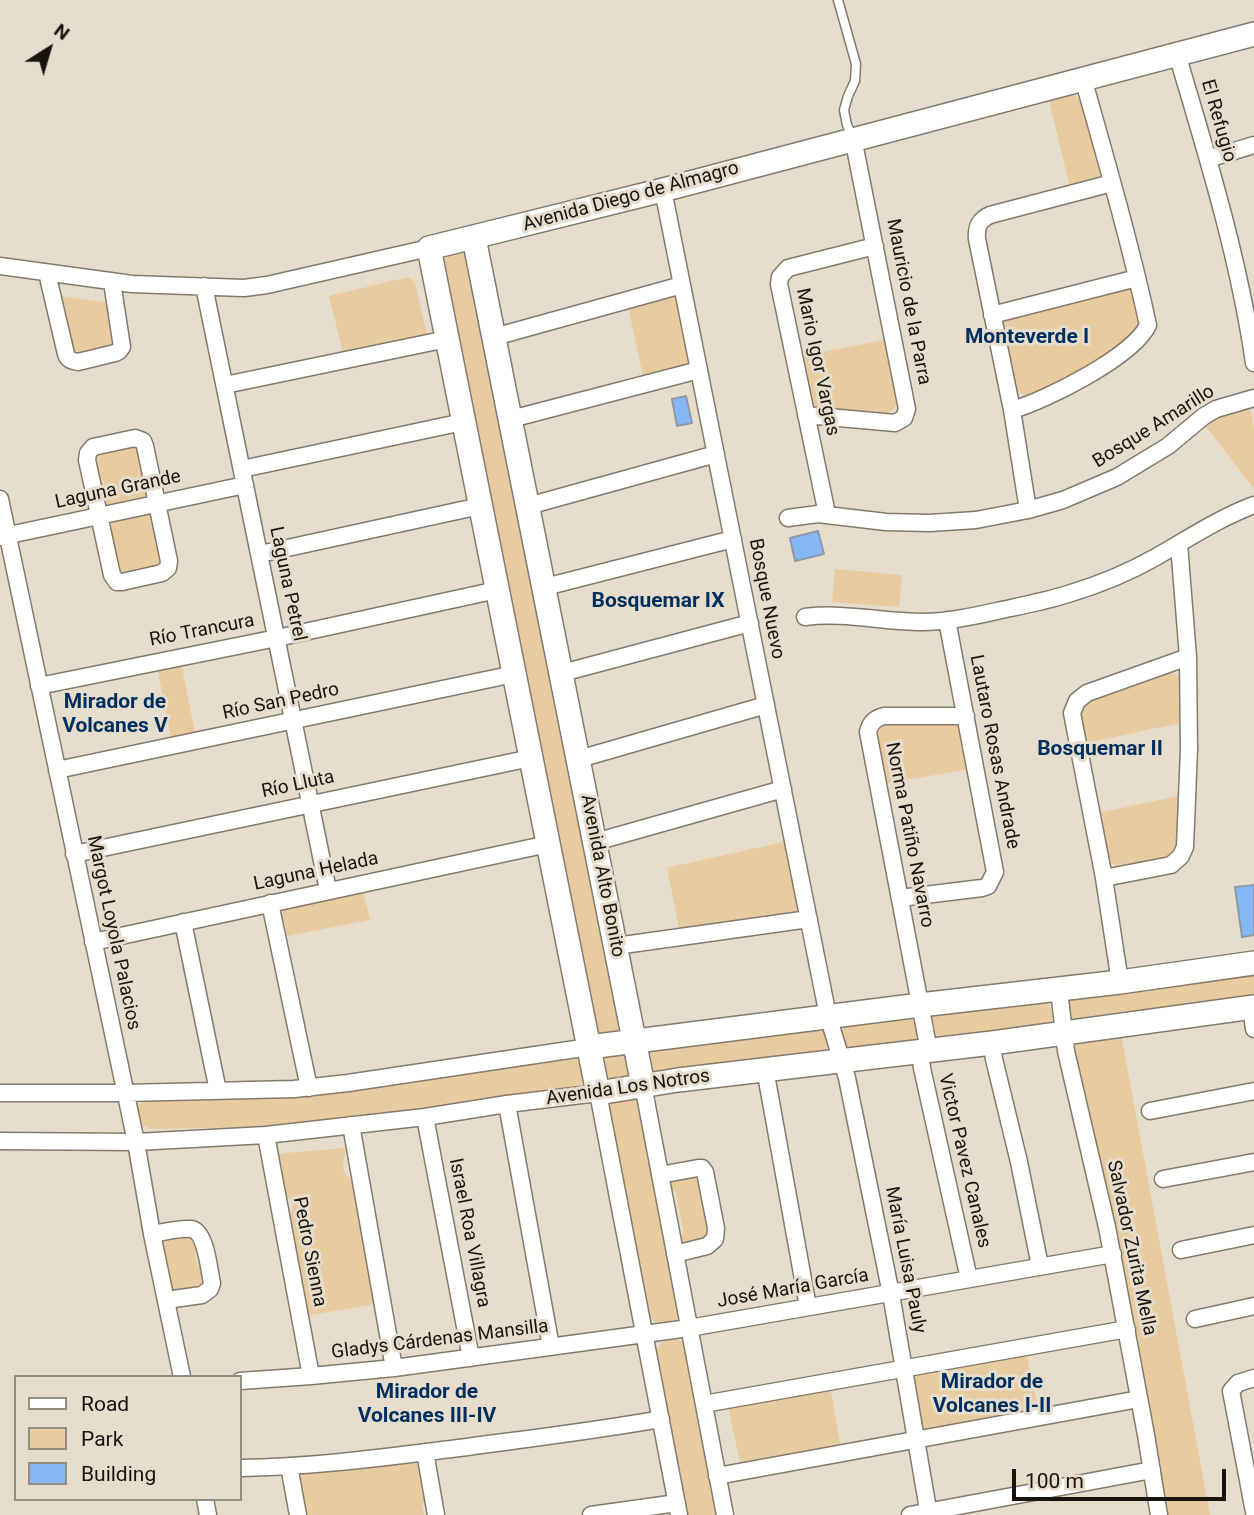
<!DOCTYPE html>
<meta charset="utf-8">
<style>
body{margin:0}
#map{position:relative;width:1254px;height:1515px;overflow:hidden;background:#e7ddcd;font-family:Roboto,sans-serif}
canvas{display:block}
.legend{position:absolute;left:14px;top:1375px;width:228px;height:126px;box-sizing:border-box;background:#e7ddcd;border:2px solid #948d81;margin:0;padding:9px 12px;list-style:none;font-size:21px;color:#18150f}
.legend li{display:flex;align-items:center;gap:14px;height:35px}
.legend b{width:35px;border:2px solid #948d81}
.north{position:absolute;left:14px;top:14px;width:70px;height:70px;-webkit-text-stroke:5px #e7ddcd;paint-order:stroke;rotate:37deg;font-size:19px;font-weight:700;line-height:28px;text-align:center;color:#18150f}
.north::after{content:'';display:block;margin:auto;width:24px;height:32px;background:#18150f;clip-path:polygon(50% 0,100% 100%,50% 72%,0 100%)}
.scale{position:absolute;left:1012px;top:1469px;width:214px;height:32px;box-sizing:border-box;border:4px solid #18150f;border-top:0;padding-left:9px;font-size:21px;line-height:24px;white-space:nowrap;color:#18150f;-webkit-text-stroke:5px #e7ddcd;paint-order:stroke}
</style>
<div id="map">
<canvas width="1254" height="1515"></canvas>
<ul class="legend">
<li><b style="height:9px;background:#fff"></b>Road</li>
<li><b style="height:19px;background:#e8cb9e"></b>Park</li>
<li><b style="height:19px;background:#85b7f6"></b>Building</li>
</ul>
<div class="north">N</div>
<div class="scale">100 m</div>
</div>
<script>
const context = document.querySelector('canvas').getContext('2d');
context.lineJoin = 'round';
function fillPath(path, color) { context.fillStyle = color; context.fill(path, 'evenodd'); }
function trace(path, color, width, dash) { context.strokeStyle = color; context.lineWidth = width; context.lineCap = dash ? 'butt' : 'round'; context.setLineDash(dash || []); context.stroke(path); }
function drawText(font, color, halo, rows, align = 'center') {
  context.font = font + ' Roboto,sans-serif'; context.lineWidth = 6; context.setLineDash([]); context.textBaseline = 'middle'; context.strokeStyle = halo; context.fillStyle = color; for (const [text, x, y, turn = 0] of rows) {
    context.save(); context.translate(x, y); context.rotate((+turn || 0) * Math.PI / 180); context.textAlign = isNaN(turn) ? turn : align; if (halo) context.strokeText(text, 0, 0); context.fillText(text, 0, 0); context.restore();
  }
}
const green = new Path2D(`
 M 1071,95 L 1076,96 L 1080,102 L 1101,172 L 1098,178 L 1070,187 L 1049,100 Z
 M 459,252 L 468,254 L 621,1032 L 603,1037 L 597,1034 L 441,264 L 450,254 Z
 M 409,277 L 415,283 L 428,339 L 344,356 L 329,296 Z
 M 1129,286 L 1131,288 L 1140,322 L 1136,332 L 1091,365 L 1054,384 L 1027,395 L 1021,394 L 1015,389 L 1000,323 L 1005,318 Z
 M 675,293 L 691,368 L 644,381 L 628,306 Z
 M 59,296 L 109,303 L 118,346 L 74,357 Z
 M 885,340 L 897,400 C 896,406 893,410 888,414 L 816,407 L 811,401 L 801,356 Z
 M 1245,408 L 1251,412 L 1254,429 L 1254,489 L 1205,425 L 1217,416 Z
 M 137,443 L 150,490 L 146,499 L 108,507 L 101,500 L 93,453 Z
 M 148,514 L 156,520 L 164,566 L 120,577 L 107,530 L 113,521 Z
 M 835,569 L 902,575 L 899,607 L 832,602 Z
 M 181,662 L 196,738 L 172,743 L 157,667 Z
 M 1170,673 L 1178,675 L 1181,680 L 1181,723 L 1085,743 L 1079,710 L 1087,702 Z
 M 951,723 L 961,729 L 969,769 L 884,784 L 876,732 L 882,726 L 886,725 Z
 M 1178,796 L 1176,850 C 1166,864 1134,864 1116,866 L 1108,860 L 1099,813 Z
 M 784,842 L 798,912 L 795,918 L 680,932 L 667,868 Z
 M 363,892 L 370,920 L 287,936 L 282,911 L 284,909 Z
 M 1254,970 L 1254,999 L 1073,1022 L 1070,1020 L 1066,1004 L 1071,998 Z
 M 1045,1001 C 1053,1008 1054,1018 1049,1027 L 940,1040 C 933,1033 927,1024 933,1015 Z
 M 909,1017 C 918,1023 919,1032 915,1041 L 849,1051 C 840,1044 838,1032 847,1024 Z
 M 820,1029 C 828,1036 831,1046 822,1054 L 656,1076 L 650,1071 L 648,1054 L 651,1050 Z
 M 1121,1034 L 1210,1515 L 1167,1515 L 1155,1441 L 1116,1234 L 1074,1053 L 1074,1047 L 1078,1041 Z
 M602 1067a14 14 0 1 1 28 0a14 14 0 1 1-28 0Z
 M 573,1057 L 581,1059 L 586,1080 L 580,1085 L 398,1114 L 289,1126 L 152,1129 C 141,1127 128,1112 142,1102 C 144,1101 151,1100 154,1099 L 293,1098 Z
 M 636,1095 L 640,1106 L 647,1148 L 681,1308 L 681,1314 L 676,1322 C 663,1325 653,1327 649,1312 L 610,1109 L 611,1101 Z
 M 345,1148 C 346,1155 343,1158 343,1165 C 342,1173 349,1178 354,1184 L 376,1304 L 305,1316 L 287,1220 L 293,1209 L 291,1199 L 281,1192 L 274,1154 Z
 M 699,1171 L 713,1236 L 682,1247 L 679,1238 L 683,1233 L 683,1230 L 676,1193 L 667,1183 L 667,1179 Z
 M 191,1235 L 199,1245 L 195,1255 L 197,1265 L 205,1271 L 207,1287 L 173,1294 L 162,1238 Z
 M 671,1339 L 679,1340 L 686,1345 L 720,1515 L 688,1515 L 656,1352 L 661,1343 Z
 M 1026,1351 L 1039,1414 L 927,1432 L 923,1430 L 913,1376 L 918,1372 Z
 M 830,1386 L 841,1449 L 742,1465 L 740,1462 L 729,1411 L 731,1407 Z
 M 413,1462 L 421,1467 L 428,1497 L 422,1504 L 424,1515 L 305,1515 L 299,1481 L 300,1477 L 304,1473 Z`);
const building = new Path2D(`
 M 686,396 L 692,423 L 677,426 L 672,399 Z
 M 818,531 L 824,554 L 795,561 L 790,538 Z
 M 1254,885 L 1254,935 L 1242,937 L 1235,887 Z`);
const lane = new Path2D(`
 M 838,0 L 856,64 L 855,81 L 848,96 L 844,110 L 847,125 L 853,138`);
const street = new Path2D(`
 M 1177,54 C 1207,155 1239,258 1254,363
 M 1208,159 L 1254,145
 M 663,190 L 828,1016 L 847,1078 L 891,1294 L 929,1515
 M 0,266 L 132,284 L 244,288 L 267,285 L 429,248
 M 47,273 L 66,354 C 68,360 72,361 78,362 L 115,353 L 119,351 L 122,347 L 112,282
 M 204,286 L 328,890
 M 992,315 L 1137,278
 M 494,337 L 682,285
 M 225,385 L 447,339
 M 1012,410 C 1045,401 1134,356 1148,325 C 1130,242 1106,160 1083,78
 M 806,415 L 895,423 L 904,418 L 907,409 L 853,138
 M 511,419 L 699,370
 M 135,438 L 143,441 L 145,446 L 169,561 L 168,568 L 162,573 L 122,582 L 117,582 L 112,575 L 87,460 L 88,453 L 93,447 Z
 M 242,469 L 463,422
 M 0,499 L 136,1142 L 152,1234 L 182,1377
 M 528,506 L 716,454
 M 1028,510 L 1012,410 L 977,239 C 976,227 979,220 990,215 L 1112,183
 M 827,514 L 779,284 L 780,277 L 788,268 L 875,246
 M 788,518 L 818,514 L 886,522 L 930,523 L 976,520 L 1028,510 L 1063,500 L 1117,477 L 1168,446 L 1204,416 L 1216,409 L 1254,398
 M 0,537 L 245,485
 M 260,554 L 480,506
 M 545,587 L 733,539
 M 805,617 C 844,612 883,622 922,622 C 952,622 982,614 1011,608 C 1030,604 1049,600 1068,594 C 1098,585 1128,573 1156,557 C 1188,539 1219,518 1254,505
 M 562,673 L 750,623
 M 39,686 L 277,638 L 497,590
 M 579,759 L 766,705
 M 57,770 L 514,674
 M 595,842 L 783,789
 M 74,854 L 531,758
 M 1104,878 L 1171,865 L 1181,856 L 1185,847 L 1189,749 L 1188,657 L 1179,544
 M 900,898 L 982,888 L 988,886 L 995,872 L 947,620
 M 270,903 L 309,1088
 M 183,922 L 218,1091
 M 93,942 L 548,844
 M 616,946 L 809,919
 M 1120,982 L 1104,878 L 1072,713 L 1077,701 L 1087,693 L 1188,657
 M 1059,990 L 1066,1051 L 1107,1227 L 1146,1435 L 1159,1515
 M 1251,1007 L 1254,1029
 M 992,1043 L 994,1059 L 1019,1162 L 1040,1266
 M 929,1051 L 868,732 C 870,723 875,718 884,716 L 966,716
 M 920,1052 L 922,1068 L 969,1279
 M 765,1069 L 808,1307
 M 643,1085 L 725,1515
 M 0,1093 L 125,1093 L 294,1089 L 348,1083 L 589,1047
 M 507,1104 L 551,1347
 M 1150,1111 L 1254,1091
 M 425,1117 L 471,1358
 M 351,1125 L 394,1368
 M 266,1135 L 311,1376
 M 0,1141 L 136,1142 L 266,1135 L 425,1117 L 507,1104 L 598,1093 L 679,1515
 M 660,1175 L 698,1168 L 702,1168 L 705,1172 L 716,1228 L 715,1239 L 707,1246 L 675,1254
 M 1163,1179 L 1254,1162
 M 152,1234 C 164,1232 179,1228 191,1229 C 206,1231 209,1270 212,1283 L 210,1289 L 202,1295 L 166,1300
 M 1181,1250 L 1254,1235
 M 1195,1319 L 1254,1306
 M 1254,1378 L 1238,1383 L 1231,1391 L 1254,1512
 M 240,1381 L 311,1376 L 394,1368 L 689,1328 L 1113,1254
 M 704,1404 L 1127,1329
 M 425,1452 L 436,1515
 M 289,1466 L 298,1515
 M 240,1468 C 313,1467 386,1457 459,1448 C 526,1439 594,1431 661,1419
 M 717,1476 L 1139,1399
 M 205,1499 L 208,1515
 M 591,1515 L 677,1503
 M 910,1515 L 1152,1470`);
const secondary = new Path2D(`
 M 1254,34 L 663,190 L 429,248 L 598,1093 L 678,1080 L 992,1043 L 1254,1007
 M 474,238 L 643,1085
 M 589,1047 L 920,1005 L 1120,982 L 1254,963`);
const streetNames = [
 ["El Refugio",1218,121,74],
 ["Avenida Diego de Almagro",631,197,-15],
 ["Mauricio de la Parra",908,302,79],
 ["Mario Igor Vargas",817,362,78],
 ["Bosque Amarillo",1154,427,-32],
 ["Laguna Grande",118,490,-12],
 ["Laguna Petrel",287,584,78],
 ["Bosque Nuevo",766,599,79],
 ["Río Trancura",202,631,-11],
 ["Río San Pedro",281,702,-12],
 ["Lautaro Rosas Andrade",994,752,79],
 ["Río Lluta",298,785,-12],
 ["Norma Patiño Navarro",909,835,79],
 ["Laguna Helada",316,872,-12],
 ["Avenida Alto Bonito",602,876,79],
 ["Margot Loyola Palacios",113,933,78],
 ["Avenida Los Notros",628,1088,-8],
 ["Victor Pavez Canales",964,1161,77],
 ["Israel Roa Villagra",469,1233,79],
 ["Salvador Zurita Mella",1131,1248,78],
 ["Pedro Sienna",309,1252,79],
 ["María Luisa Pauly",905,1260,79],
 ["José María García",793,1289,-10],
 ["Gladys Cárdenas Mansilla",440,1340,-7]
];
const neighbourhoodNames = [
 ["Monteverde I",1027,338],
 ["Bosquemar IX",658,602],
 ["Mirador de",115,703],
 ["Volcanes V",115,727],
 ["Bosquemar II",1100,750],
 ["Mirador de",992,1383],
 ["Volcanes I-II",992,1407],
 ["Mirador de",427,1393],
 ["Volcanes III-IV",427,1417]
];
fillPath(green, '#e8cb9e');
fillPath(building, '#85b7f6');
trace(building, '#8e99a7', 2);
trace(lane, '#837a6c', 11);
trace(street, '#837a6c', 19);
trace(secondary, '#837a6c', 26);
trace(lane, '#fff', 8);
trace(street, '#fff', 16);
trace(secondary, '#fff', 23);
drawText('19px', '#18150f', '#e7ddcd', streetNames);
drawText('bold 21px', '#002e5f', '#e7ddcd', neighbourhoodNames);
</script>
